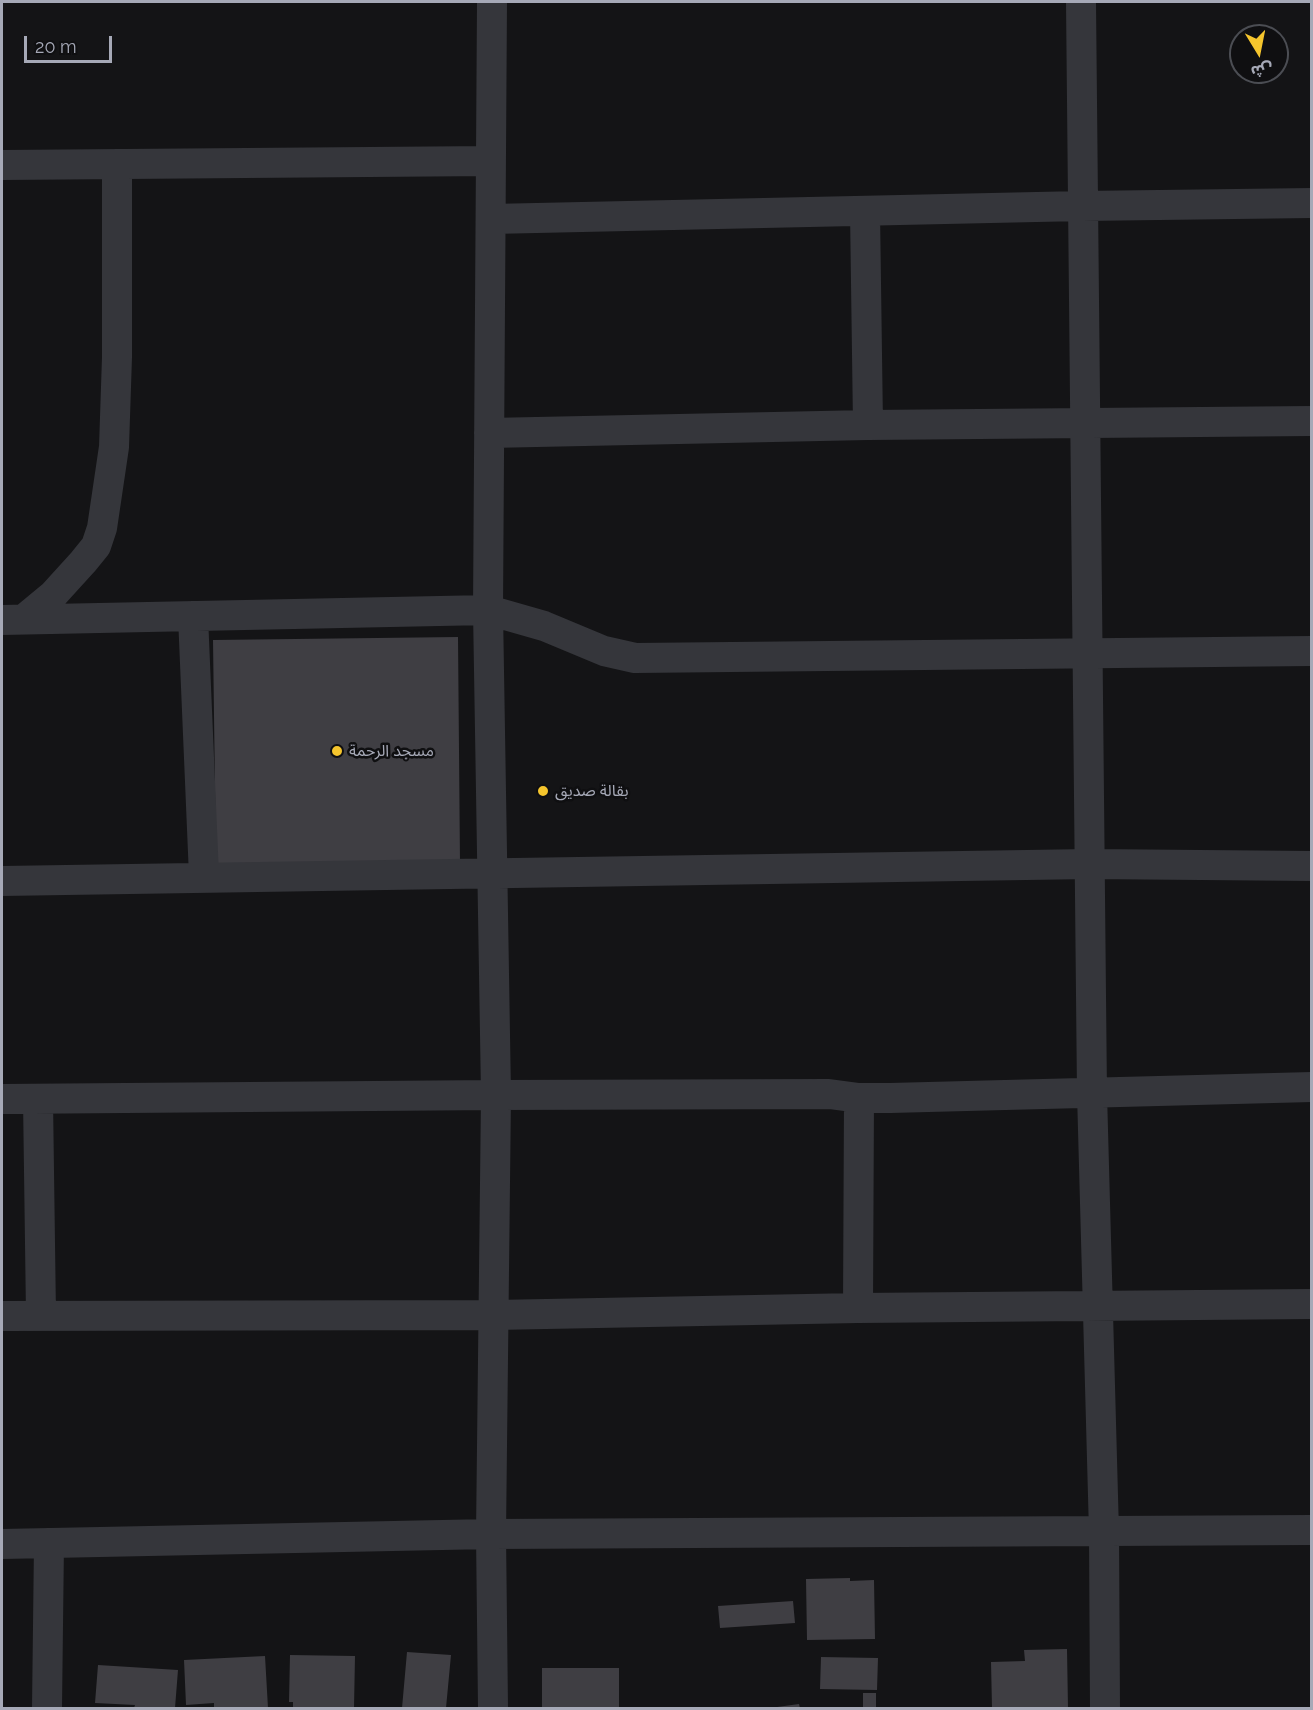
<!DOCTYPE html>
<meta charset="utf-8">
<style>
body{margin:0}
#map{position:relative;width:1313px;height:1710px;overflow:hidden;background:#141416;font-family:Raleway,"Noto Sans Arabic",sans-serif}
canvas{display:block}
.frame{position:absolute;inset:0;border:3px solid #a6a9b7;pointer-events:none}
.north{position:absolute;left:1229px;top:24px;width:60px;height:60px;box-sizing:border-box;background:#0f0f11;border:2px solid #4b4d53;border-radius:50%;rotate:170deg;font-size:16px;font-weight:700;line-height:24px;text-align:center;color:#a6a9b7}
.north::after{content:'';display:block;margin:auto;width:21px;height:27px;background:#f5c52d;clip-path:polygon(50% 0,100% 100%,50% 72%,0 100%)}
.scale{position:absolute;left:24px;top:36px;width:88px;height:27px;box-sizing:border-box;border:3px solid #a6a9b7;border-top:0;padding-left:8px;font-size:18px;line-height:21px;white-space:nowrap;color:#a6a9b7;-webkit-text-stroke:4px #0f0f11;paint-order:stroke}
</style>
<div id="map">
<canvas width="1313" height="1710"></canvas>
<div class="frame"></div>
<div class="north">ش</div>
<div class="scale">20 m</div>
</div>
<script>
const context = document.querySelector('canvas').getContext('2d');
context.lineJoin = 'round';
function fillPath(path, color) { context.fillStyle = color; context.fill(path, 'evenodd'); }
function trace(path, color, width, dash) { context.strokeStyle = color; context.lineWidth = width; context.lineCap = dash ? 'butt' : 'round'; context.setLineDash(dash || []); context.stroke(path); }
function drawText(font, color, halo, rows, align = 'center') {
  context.font = font + ' Raleway,"Noto Sans Arabic",sans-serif'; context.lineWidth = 5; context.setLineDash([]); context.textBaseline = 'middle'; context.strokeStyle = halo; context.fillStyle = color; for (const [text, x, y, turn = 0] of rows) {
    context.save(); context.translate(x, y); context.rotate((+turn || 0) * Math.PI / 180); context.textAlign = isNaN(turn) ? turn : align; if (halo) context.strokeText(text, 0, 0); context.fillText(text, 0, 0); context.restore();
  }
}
const building = new Path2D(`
 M 458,637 L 460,863 L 216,866 L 213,640 Z
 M 850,1578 L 850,1581 L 874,1580 L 875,1639 L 807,1640 L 806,1579 Z
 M 793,1601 L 795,1623 L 720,1628 L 718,1606 Z
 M 1067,1649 L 1068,1708 L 992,1708 L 991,1662 L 1025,1661 L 1024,1650 Z
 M 407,1652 L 451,1655 L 446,1708 L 402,1708 Z
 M 290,1655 L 355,1656 L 354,1708 L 293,1708 L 293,1702 L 289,1702 Z
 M 265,1656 L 268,1708 L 214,1708 L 214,1703 L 186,1705 L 184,1660 Z
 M 821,1657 L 878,1658 L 877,1690 L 820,1689 Z
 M 98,1665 L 178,1670 L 175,1708 L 134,1708 L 135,1705 L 95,1703 Z
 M 542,1668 L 619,1668 L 619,1708 L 542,1708 Z
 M 863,1693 L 876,1693 L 876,1708 L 863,1708 Z
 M 799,1704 L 800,1708 L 777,1708 L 777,1707 Z`);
const street = new Path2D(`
 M 492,2 L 488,610 L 496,1095 L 491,1534 L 493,1708
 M 1081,2 L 1092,1093 L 1104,1532 L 1105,1708
 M 2,165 L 491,161
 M 865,211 L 868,425
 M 491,219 L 1082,206 L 1312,203
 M 489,433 L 868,425 L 1312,421
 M 193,616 L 204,876
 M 24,619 L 53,595 L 83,562 L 96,546 L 102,528 L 114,447 L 117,357 L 117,164
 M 2,620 L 488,610 L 544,626 L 604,651 L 635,658 L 1312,651
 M 2,881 L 1090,864 L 1312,866
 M 2,1099 L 496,1095 L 829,1094 L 859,1098 L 890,1098 L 1312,1087
 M 38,1099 L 41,1315
 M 858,1308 L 859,1098
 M 2,1316 L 494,1315 L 858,1308 L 1312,1304
 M 2,1544 L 491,1534 L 1312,1530
 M 47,1708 L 49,1543`);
const markers = [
 [337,751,6,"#f5c52d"],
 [543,791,6,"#f5c52d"]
];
const poiNames = [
 ["مسجد الرحمة",349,751],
 ["بقالة صديق",555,791]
];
fillPath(building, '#3f3e43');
trace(street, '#35363b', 30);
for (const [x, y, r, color] of markers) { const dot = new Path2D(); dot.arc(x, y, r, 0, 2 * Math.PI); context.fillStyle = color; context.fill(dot); trace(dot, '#0f0f11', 2); }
drawText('16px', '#a6a9b7', '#0f0f11', poiNames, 'left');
</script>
